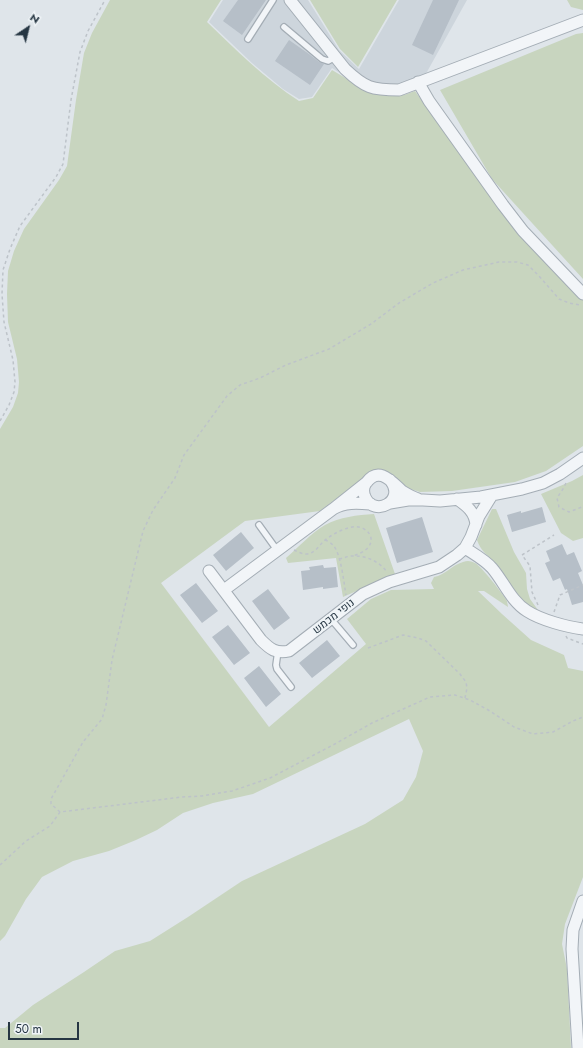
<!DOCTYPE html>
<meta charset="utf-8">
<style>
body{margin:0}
#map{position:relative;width:583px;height:1048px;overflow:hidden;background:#dfe5ea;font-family:Jost,sans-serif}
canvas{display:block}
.north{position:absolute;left:8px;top:8px;width:40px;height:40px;-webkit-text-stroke:3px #eff4f7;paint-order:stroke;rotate:35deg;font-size:11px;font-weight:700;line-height:16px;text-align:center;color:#263643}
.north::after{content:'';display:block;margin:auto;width:14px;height:18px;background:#263643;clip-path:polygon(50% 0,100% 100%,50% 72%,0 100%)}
.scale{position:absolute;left:8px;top:1022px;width:71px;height:18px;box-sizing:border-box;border:2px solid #263643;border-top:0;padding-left:5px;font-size:12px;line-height:14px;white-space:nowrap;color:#263643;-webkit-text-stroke:3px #eff4f7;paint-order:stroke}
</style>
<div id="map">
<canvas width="583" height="1048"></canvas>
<div class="north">N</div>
<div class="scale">50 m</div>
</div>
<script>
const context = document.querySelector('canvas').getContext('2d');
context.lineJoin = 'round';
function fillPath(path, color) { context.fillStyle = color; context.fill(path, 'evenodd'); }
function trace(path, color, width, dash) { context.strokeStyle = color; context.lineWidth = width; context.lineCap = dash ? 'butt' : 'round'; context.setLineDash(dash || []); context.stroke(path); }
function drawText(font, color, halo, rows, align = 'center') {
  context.font = font + ' Jost,Heebo,sans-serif'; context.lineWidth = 4; context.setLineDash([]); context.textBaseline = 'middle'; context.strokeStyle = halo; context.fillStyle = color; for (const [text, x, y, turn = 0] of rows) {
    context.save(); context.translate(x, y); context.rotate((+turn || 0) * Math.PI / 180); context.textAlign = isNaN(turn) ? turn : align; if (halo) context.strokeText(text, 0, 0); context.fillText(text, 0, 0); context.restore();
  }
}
const built = new Path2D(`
 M 223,0 L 308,0 L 339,50 L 359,69 L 399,0 L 467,0 L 418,88 L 369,91 L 332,68 L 312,97 L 299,99 L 283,89 L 252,63 L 209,22 Z`);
const green = new Path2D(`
 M 110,0 L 221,0 L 207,22 C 236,50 265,79 299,101 L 313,98 L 332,70 L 369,92 L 404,95 L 415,91 L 499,209 L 577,295 L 583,300 L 583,446 L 546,471 L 515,482 L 452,491 L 420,492 L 401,486 L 394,478 L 364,478 L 320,511 L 245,521 L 161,583 L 269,727 L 366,644 L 347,619 L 371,599 L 391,590 L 434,589 L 431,583 L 434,577 C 445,575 452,565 463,562 C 468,560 471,561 475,563 C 481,566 504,595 507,601 C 507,603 508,605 508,607 L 484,591 L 478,591 L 502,614 L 531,640 L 564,655 L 568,668 L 583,671 L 583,877 L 565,924 L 562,944 L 567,969 L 571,1048 L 0,1048 L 0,1028 L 5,1028 L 33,1005 L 84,972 L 115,951 L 150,941 L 188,917 L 242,881 L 365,824 L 403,800 L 416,777 L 423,751 L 409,719 L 253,794 L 213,803 L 183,813 L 157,830 L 136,840 L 109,851 L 73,861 L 42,877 L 26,899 L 5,936 L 0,941 L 0,429 L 13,407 L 18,393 L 19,382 L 17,359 L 8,322 L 7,294 L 8,271 L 14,251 L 24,229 L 59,180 L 67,166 L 76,100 L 84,53 L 92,33 Z
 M 310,0 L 397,0 L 358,67 L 340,49 Z
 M 567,0 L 583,0 L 583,10 L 571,7 Z
 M 583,33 L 583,279 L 492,179 L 440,90 L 576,34 Z
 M 583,475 L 583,538 L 573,541 L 561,533 L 541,494 L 572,481 Z
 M 492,509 L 496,509 L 514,552 L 526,573 L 527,589 L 530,599 L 538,610 C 534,608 530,606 527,604 C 515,594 506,576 496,564 C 488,555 481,552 477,540 Z
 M 374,514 L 395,574 L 343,597 L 336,558 L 288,563 L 286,558 C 299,547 311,533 325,525 C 340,517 357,515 374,514 Z`);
const building = new Path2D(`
 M 238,0 L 266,0 L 242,35 L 223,21 Z
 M 433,0 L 459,0 L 433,55 L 412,45 Z
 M 289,40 L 309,54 L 319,62 L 324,64 L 310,85 L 275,61 Z
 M 542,507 L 546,522 L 512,532 L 507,515 L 521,511 L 521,513 Z
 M 422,517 L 433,552 L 397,563 L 386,528 Z
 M 241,532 L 254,548 L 226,571 L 213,555 Z
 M 562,544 L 567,555 L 574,552 L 582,571 L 578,573 L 583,585 L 583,602 L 572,605 L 567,589 L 565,590 L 560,578 L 553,581 L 545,563 L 550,561 L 546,551 Z
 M 323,565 L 324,568 L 336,567 L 338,587 L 323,589 L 323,587 L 303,590 L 301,571 L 310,570 L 309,567 Z
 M 196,583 L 218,611 L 202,623 L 180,595 Z
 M 268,589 L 290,618 L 274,630 L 252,601 Z
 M 228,625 L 250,653 L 234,665 L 212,637 Z
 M 327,640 L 340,656 L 312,678 L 299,663 Z
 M 259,666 L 281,694 L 266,707 L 244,678 Z`);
const path = new Path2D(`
 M 0,421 L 9,405 L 14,392 L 15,382 L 13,360 L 4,322 L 2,294 L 3,270 L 10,249 L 20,226 L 56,177 L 63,164 L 71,100 L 80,52 L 88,31 L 105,0
 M 566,483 L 563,489 L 557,498 L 559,507 L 569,512 L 582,507 L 583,509
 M 325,540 C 328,541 331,543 333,545 C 341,553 344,584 346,595
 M 294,550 C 298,552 302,554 306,554 C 315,554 319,545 325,540 C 334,533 354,522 364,529 C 368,531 370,534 371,538 C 372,549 361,553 353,556
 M 339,559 C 344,558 348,556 352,556 C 366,555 380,562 387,572
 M 538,605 L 532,592 L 530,566 L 522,555 L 554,535
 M 554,612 L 560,595 L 583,585
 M 566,636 L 567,638 L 583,644
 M 368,648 L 403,635 L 418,638 L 426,641 L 460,674 L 466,682 L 467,688 L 465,698
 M 60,812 L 51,804 L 51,799 L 83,742 L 102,719 L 106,705 L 112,660 L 143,531 L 153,510 L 175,478 L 184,455 L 227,396 L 240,385 L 260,378 L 286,365 L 329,349 L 371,324 L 399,303 L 433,283 L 463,270 L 499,262 L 517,262 L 528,265 L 539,276 L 559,299 L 569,303 L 581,305
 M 0,865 L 26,841 L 50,826 L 60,812 L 182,797 L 202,796 L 232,791 L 270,778 L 333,745 L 372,723 L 430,697 L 455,695 L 470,700 L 490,711 L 514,727 L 533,734 L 553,732 L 573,721 L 583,717`);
const service = new Path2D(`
 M 284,27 L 322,59 L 328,61 L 335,57
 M 248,39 L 273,0
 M 259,525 L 277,550
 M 331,619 L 353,645
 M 278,651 L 276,665 L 277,669 L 291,687`);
const minor = new Path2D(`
 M 290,0 L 345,69 C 365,88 372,90 399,90 L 583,20
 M 418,82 L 429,101 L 503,205 L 523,231 L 583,294
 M 390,480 C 407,501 374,518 365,497 C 363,492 363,487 366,483 C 379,465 392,482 402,491 C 407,494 412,497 418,499
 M 367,482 L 333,509 C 345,502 357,503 371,504
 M 457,499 C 467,506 475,512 476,525
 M 390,503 L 408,500 L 423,500 L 440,501 L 481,497 L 522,489 L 543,483 L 560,474 L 583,458
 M 465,548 C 474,554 485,560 492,568 C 504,582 511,601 527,611 C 541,620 567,627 583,629
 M 209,571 L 261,640 C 270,649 276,654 289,651 L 363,594 L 389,582 L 439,567 L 457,555 L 465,548 L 471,537 L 479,516 L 492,495
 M 224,590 L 333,509
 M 578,1048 L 572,949 L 573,930 L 583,901`);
const streetNames = [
 ["נופי מכמש",334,617,-38]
];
fillPath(built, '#cdd5dc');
fillPath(green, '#c8d5bf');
fillPath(building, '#b6bfc8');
trace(service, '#a4adb5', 8);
trace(minor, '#a4adb5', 13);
trace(path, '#bdc3c9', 1.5, [3, 3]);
trace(service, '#f2f5f8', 5.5);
trace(minor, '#f2f5f8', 11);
drawText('11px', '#263643', '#eff4f7', streetNames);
</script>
